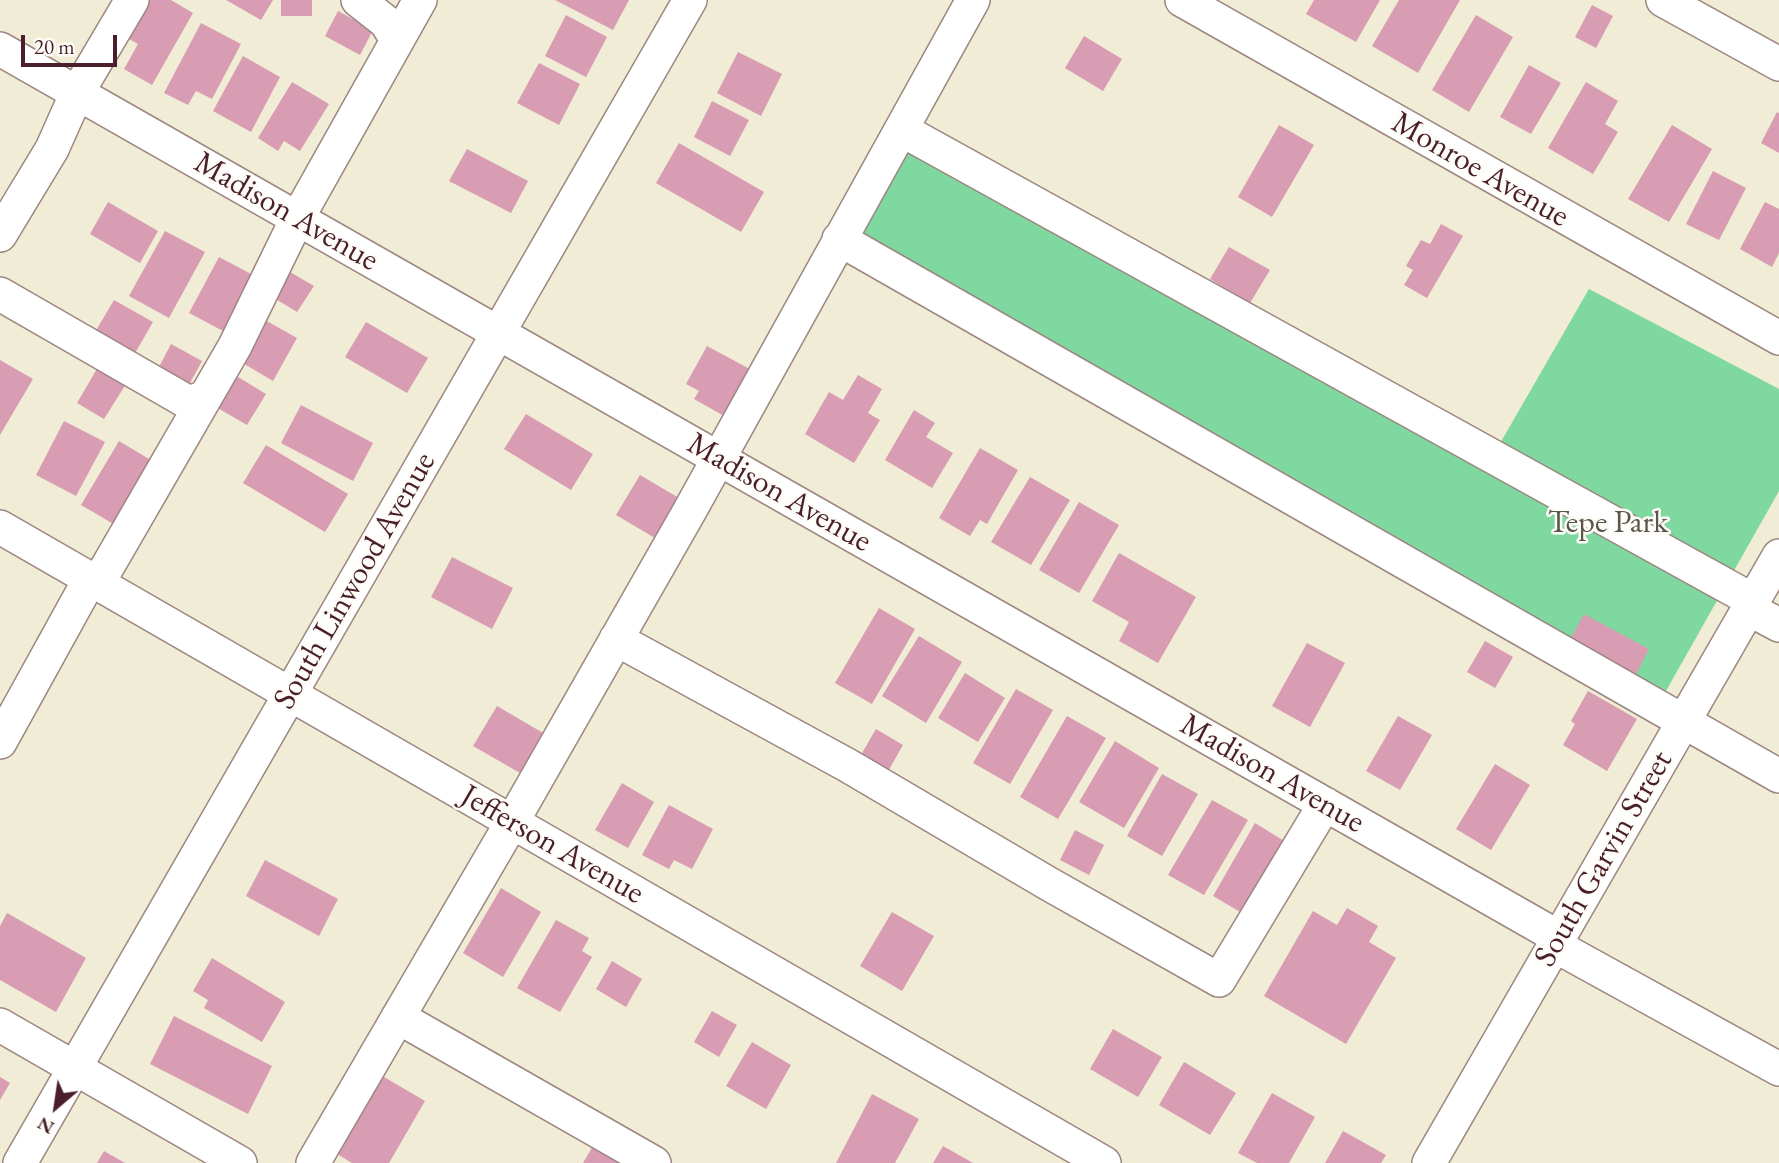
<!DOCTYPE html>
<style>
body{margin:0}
#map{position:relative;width:1779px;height:1163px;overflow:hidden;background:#f0ecd5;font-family:"EB Garamond",serif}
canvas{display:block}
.north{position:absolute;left:21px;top:1072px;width:70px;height:70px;-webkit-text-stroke:5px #fdfcf7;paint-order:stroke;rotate:209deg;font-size:19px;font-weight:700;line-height:28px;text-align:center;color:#4a1f2b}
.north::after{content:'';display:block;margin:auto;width:24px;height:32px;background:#4a1f2b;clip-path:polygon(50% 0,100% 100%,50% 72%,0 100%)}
.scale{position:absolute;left:21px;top:35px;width:96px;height:32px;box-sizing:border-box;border:4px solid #4a1f2b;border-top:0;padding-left:9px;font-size:21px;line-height:24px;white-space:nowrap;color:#4a1f2b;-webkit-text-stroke:5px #fdfcf7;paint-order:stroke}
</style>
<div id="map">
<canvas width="1779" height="1163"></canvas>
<div class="north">N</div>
<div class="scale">20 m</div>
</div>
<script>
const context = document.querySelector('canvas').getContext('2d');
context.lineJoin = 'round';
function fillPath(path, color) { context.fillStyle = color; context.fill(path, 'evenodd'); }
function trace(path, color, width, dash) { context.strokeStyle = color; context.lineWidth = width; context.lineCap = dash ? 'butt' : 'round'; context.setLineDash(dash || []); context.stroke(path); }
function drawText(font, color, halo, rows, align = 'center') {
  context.font = font + ' "EB Garamond",serif'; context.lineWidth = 5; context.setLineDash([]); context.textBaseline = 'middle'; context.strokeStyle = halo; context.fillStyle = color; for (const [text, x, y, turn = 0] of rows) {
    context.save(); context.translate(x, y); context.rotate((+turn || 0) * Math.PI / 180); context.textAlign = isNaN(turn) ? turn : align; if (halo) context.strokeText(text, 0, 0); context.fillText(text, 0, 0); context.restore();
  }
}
const green = new Path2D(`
 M 914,130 L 1491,459 L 1589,289 L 1779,389 L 1779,491 L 1658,705 L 848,246 Z`);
const building = new Path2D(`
 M 149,0 L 171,0 L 193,13 L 152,85 L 124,69 L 138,44 L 127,38 Z
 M 226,0 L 273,0 L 261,20 Z
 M 281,0 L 312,0 L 312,16 L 281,16 Z
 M 555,0 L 629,0 L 613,30 Z
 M 1314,0 L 1380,0 L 1356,42 L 1306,14 Z
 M 1399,0 L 1460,0 L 1418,73 L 1372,46 Z
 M 1592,5 L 1613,16 L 1596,48 L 1575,37 Z
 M 338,11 L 373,30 L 360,55 L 325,36 Z
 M 566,15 L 607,37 L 586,77 L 545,56 Z
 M 1476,15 L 1513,37 L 1469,112 L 1432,90 Z
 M 201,23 L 241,44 L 212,99 L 196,91 L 188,105 L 164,93 Z
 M 1084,36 L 1122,59 L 1103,91 L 1065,68 Z
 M 738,52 L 782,74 L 761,116 L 717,93 Z
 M 243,56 L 280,77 L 251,132 L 213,111 Z
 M 539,63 L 580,84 L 559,125 L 517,103 Z
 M 1529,65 L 1561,83 L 1531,134 L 1500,117 Z
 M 292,82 L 329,104 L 300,151 L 284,141 L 278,151 L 258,138 Z
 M 1586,82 L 1618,101 L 1605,124 L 1618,132 L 1593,174 L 1548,148 Z
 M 712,101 L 749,120 L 730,156 L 694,137 Z
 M 1777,112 L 1779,113 L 1779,153 L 1761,143 Z
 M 1279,125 L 1314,145 L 1272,217 L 1238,197 Z
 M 1672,125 L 1712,149 L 1669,222 L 1628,199 Z
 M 679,143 L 764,192 L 741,232 L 656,183 Z
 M 467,149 L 528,181 L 511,213 L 449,181 Z
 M 1713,171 L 1746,188 L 1719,240 L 1686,224 Z
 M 108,202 L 158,231 L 140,263 L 90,234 Z
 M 1765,202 L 1779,209 L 1779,253 L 1772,267 L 1740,249 Z
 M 1441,224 L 1463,236 L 1427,298 L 1404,285 L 1413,270 L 1406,266 L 1421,240 L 1430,244 Z
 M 165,231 L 205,252 L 169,318 L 129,296 Z
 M 1229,247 L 1270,270 L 1250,303 L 1210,279 Z
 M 219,257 L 255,276 L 225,332 L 189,313 Z
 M 290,272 L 314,286 L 297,312 L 274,298 Z
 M 114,300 L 153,322 L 134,355 L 95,332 Z
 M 265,320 L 297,338 L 273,381 L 241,362 Z
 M 366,322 L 428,358 L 407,393 L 345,357 Z
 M 171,344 L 202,361 L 190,383 L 159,367 Z
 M 707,346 L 759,374 L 733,421 L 694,399 L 699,391 L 686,384 Z
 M 0,360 L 33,379 L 0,435 Z
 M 98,367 L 126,384 L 104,419 L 77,403 Z
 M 228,371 L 266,394 L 247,425 L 209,403 Z
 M 858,375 L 882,389 L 868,413 L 880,420 L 854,463 L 805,434 L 829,392 L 843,400 Z
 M 301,405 L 373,443 L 353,481 L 281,443 Z
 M 914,410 L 935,423 L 926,437 L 953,453 L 932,488 L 885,460 Z
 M 526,414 L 593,454 L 571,490 L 504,449 Z
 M 64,421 L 105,442 L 76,496 L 36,475 Z
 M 119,441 L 154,462 L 117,526 L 81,505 Z
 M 266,445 L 348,494 L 325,532 L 243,483 Z
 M 980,448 L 1018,470 L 987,524 L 980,520 L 970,536 L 939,518 Z
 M 640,475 L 684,501 L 660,541 L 616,515 Z
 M 1030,477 L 1070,500 L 1031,565 L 991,542 Z
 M 1079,502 L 1119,525 L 1079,593 L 1039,570 Z
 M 1119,553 L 1196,597 L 1158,663 L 1119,641 L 1129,622 L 1092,601 Z
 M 452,557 L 513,588 L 492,629 L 431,597 Z
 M 879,608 L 915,629 L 872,704 L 835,683 Z
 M 1584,614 L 1649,649 L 1630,686 L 1564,651 Z
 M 919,636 L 962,662 L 926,723 L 882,696 Z
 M 1485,641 L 1513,657 L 1495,688 L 1467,672 Z
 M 1307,643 L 1345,663 L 1310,727 L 1272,706 Z
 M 965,673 L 1005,698 L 978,742 L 938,718 Z
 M 1016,689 L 1053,710 L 1010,784 L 973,763 Z
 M 1588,691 L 1637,719 L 1607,771 L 1563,745 L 1575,724 L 1571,721 Z
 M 497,706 L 550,737 L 527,777 L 473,746 Z
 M 1067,716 L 1106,738 L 1058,819 L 1020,797 Z
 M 1398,716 L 1432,735 L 1400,790 L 1366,771 Z
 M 876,729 L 903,745 L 886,775 L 858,760 Z
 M 1115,741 L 1159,768 L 1124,828 L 1079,802 Z
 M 1495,764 L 1530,785 L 1491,850 L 1456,829 Z
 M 1162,774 L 1198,794 L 1162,856 L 1127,836 Z
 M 622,783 L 654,802 L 628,848 L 595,830 Z
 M 1212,800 L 1248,820 L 1204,895 L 1168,875 Z
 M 669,805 L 713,829 L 692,869 L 674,860 L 669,869 L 642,855 Z
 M 1255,823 L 1294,847 L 1252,919 L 1213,896 Z
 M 1075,830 L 1104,845 L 1089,875 L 1060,860 Z
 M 265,860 L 338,899 L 319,936 L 246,896 Z
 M 501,888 L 541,912 L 503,977 L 463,953 Z
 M 1347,908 L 1378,926 L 1369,942 L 1396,958 L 1346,1044 L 1264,996 L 1313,911 L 1337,925 Z
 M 892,912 L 934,936 L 902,991 L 860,966 Z
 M 7,913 L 86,958 L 56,1012 L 0,980 L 0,926 Z
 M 556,920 L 589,938 L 582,951 L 592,957 L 560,1012 L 517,988 Z
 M 212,958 L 285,1002 L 262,1042 L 204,1008 L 208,1000 L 193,991 Z
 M 612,961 L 642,979 L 626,1007 L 596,989 Z
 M 712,1011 L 737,1025 L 719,1057 L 694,1042 Z
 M 174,1016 L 272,1066 L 248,1114 L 150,1064 Z
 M 1113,1029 L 1162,1057 L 1138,1097 L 1090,1069 Z
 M 752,1042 L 791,1065 L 766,1109 L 726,1086 Z
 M 1184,1062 L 1236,1093 L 1210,1135 L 1159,1105 Z
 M 379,1074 L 425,1101 L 389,1163 L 352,1163 L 334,1152 Z
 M 0,1077 L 10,1083 L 0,1100 Z
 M 1272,1093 L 1315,1117 L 1289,1163 L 1257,1163 L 1238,1153 Z
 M 872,1094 L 919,1119 L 895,1163 L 836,1163 Z
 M 1343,1131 L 1386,1155 L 1381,1163 L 1325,1163 Z
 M 597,1139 L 625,1155 L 620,1163 L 583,1163 Z
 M 943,1146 L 973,1163 L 933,1163 Z
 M 104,1151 L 125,1163 L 97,1163 Z`);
const minor = new Path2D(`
 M 358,0 L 386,22 L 397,40
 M 1182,0 L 1779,338
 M 1663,0 L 1779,64
 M 0,49 L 1558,937
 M 902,130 L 1754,601
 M 0,235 L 52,149 L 77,93 L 132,0
 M 839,239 L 1779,776
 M 0,294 L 184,400 L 192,402 L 205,397
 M 0,527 L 1104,1163
 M 98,583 L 235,346 L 297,219 L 420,0
 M 1749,609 L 1779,625
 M 616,639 L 847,765 L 1049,884 L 1219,980 L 1325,804
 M 0,742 L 90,579
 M 1554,945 L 1779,1069
 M 398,1017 L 654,1163
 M 0,1025 L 240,1163
 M 20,1163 L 690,0
 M 313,1163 L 512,822 L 689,512 L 973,0
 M 1429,1163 L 1779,556`);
const streetNames = [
 ["Monroe Avenue",1480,170,30],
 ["Madison Avenue",286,212,30],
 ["Madison Avenue",779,493,30],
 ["South Linwood Avenue",355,581,-60],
 ["Madison Avenue",1272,774,30],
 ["Jefferson Avenue",552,845,30],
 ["South Garvin Street",1604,859,-60]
];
const parkNames = [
 ["Tepe Park",1608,523]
];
fillPath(green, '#7ed89f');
fillPath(building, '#d89db2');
trace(minor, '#9d8680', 36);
trace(minor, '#fff', 33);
drawText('32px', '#4a1f2b', '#fdfcf7', streetNames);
drawText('32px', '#5a564e', '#fdfcf7', parkNames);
</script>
